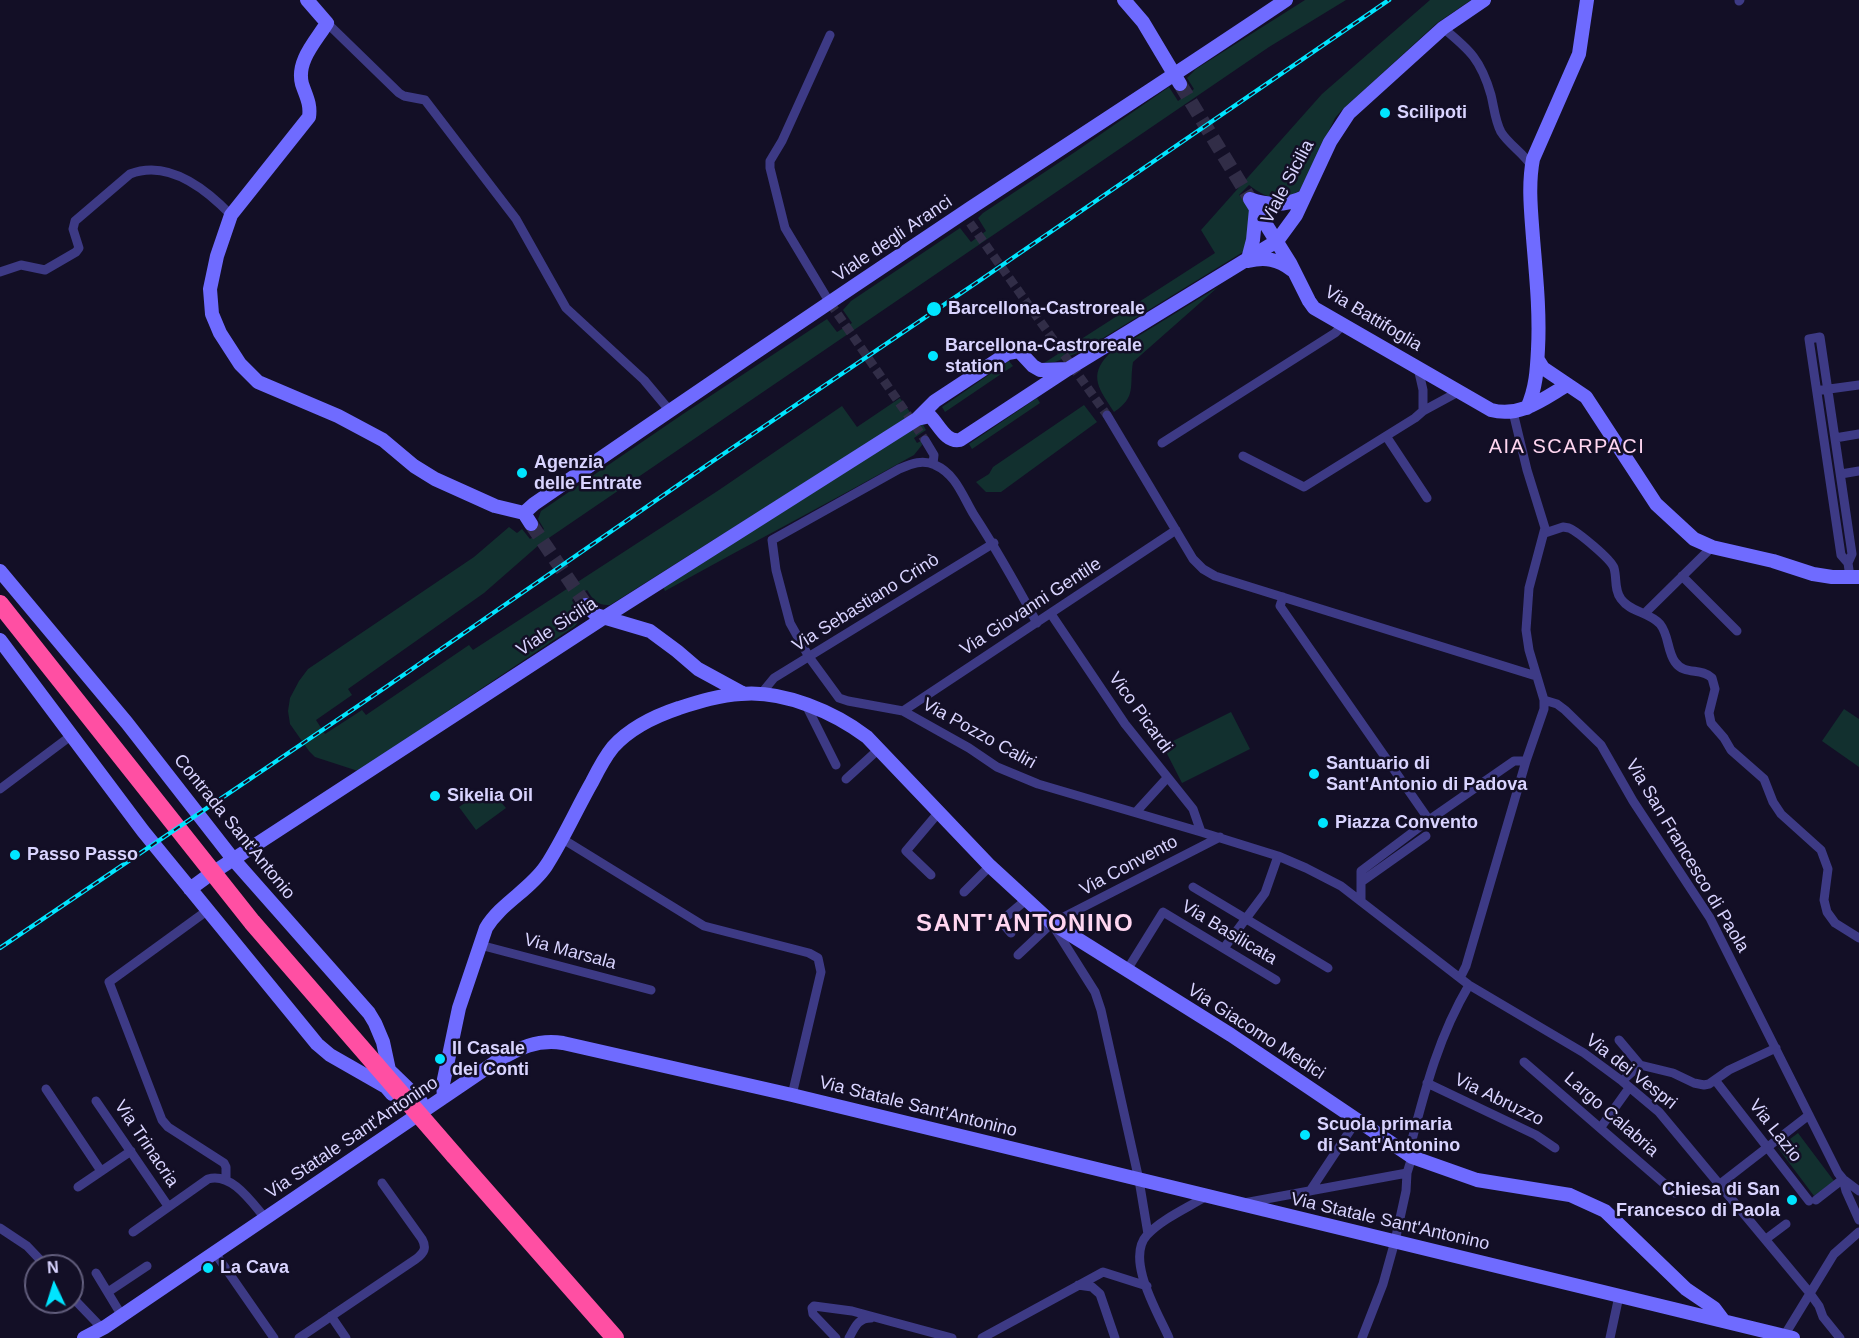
<!DOCTYPE html>
<meta charset="utf-8">
<style>
body{margin:0}
#map{position:relative;width:1859px;height:1338px;overflow:hidden;background:#130f26;font-family:Arial,sans-serif}
canvas{display:block}
.north{position:absolute;left:24px;top:1254px;width:60px;height:60px;box-sizing:border-box;background:#130f26;border:2px solid #625e7d;border-radius:50%;rotate:356deg;font-size:16px;font-weight:700;line-height:24px;text-align:center;color:#d9d4ff}
.north::after{content:'';display:block;margin:auto;width:21px;height:27px;background:#00e5ff;clip-path:polygon(50% 0,100% 100%,50% 72%,0 100%)}
</style>
<div id="map">
<canvas width="1859" height="1338"></canvas>
<div class="north">N</div>
</div>
<script>
const context = document.querySelector('canvas').getContext('2d');
context.lineJoin = 'round';
function fillPath(path, color) { context.fillStyle = color; context.fill(path, 'evenodd'); }
function trace(path, color, width, dash) { context.strokeStyle = color; context.lineWidth = width; context.lineCap = dash ? 'butt' : 'round'; context.setLineDash(dash || []); context.stroke(path); }
function drawText(font, color, halo, rows, align = 'center') {
  context.font = font + ' Arial,sans-serif'; context.lineWidth = 5; context.setLineDash([]); context.textBaseline = 'middle'; context.strokeStyle = halo; context.fillStyle = color; for (const [text, x, y, turn = 0] of rows) {
    context.save(); context.translate(x, y); context.rotate((+turn || 0) * Math.PI / 180); context.textAlign = isNaN(turn) ? turn : align; if (halo) context.strokeText(text, 0, 0); context.fillText(text, 0, 0); context.restore();
  }
}
const green = new Path2D(`
 M 1305,0 L 1346,0 L 1269,47 L 540,544 L 484,593 L 348,689 L 352,695 L 316,720 L 325,734 L 362,710 L 366,715 L 469,645 L 473,650 L 719,490 L 842,406 L 857,427 L 900,398 L 912,415 L 610,605 C 598,606 593,600 587,590 L 572,600 C 576,609 584,617 575,626 L 358,771 L 315,757 L 309,751 L 290,724 L 288,711 L 290,698 L 299,681 L 308,669 L 474,557 L 509,527 L 517,533 L 522,529 L 530,539 L 544,529 L 538,519 L 541,511 L 683,414 L 827,319 L 837,332 L 852,323 L 843,310 L 851,301 L 960,228 L 971,242 L 986,231 L 978,218 L 983,213 L 1075,152 L 1169,87 L 1178,101 L 1194,89 L 1187,78 L 1196,69 Z
 M 1430,0 L 1471,0 L 1437,23 L 1341,111 L 1335,118 L 1300,190 C 1283,204 1265,198 1249,185 L 1239,195 L 1250,208 L 1247,241 L 1243,252 L 1082,351 L 1055,362 L 1044,363 L 1215,253 L 1201,230 L 1322,94 Z
 M 1218,287 L 1133,362 C 1129,386 1137,397 1114,412 C 1100,390 1087,376 1109,354 Z
 M 1009,361 L 1013,366 L 945,412 L 942,407 Z
 M 1037,398 L 1040,403 L 972,449 L 969,444 Z
 M 1084,405 L 1097,422 L 1001,492 L 986,492 L 976,482 L 989,474 L 993,467 Z
 M 922,423 L 926,430 L 914,438 L 917,443 L 921,441 L 922,445 L 914,455 C 832,501 748,545 665,591 L 663,587 Z
 M 1844,709 L 1859,719 L 1859,767 L 1822,741 Z
 M 1231,712 L 1250,749 L 1182,783 L 1163,746 Z
 M 488,787 L 506,808 L 476,830 L 459,807 Z
 M 1798,1133 L 1834,1181 L 1814,1196 L 1778,1148 Z`);
const streetTunnel = new Path2D(`
 M 970,223 L 1107,415
 M 830,303 L 925,440`);
const secondaryTunnel = new Path2D(`
 M 1180,84 L 1250,199
 M 531,524 L 586,605`);
const street = new Path2D(`
 M 1739,1 L 1740,0
 M 327,23 L 399,93 L 404,96 L 425,100 L 516,219 L 566,308 L 644,380 L 670,411
 M 1443,28 C 1470,50 1481,60 1491,95 C 1494,107 1495,121 1501,132 C 1509,145 1524,153 1532,167
 M 830,35 L 782,141 L 770,161 L 770,168 L 785,228 L 830,303
 M 0,272 L 21,265 L 45,270 L 76,252 L 79,248 L 73,229 L 75,221 L 130,174 C 168,159 206,189 231,215
 M 1418,368 L 1423,390 L 1423,411
 M 1822,390 L 1859,385
 M 1107,415 L 1193,559 L 1203,569 L 1215,576 L 1536,676
 M 1386,436 L 1427,498
 M 1835,438 L 1859,434
 M 925,440 L 934,455 L 933,464
 M 1162,443 L 1335,333 L 1344,324
 M 1243,456 L 1304,487 L 1415,418 L 1423,411 L 1458,392
 M 1841,474 L 1859,471
 M 1545,533 L 1563,527 L 1569,528 C 1578,532 1611,559 1614,568 C 1617,578 1614,590 1621,599 C 1630,612 1649,612 1660,624 C 1669,635 1667,651 1675,662 C 1685,676 1701,667 1712,678 L 1715,689 L 1709,713 L 1711,723 L 1724,738 L 1731,750 L 1764,779 L 1773,802 L 1781,814 L 1821,850 L 1828,869 L 1824,900 L 1827,912 L 1835,923 L 1859,938
 M 1848,563 L 1841,555 L 1809,339 L 1820,337 L 1852,554 L 1848,563 L 1850,577
 M 1682,576 L 1737,631
 M 1283,597 L 1280,606 L 1429,820
 M 1645,613 L 1712,547
 M 1051,614 L 1125,724 L 1193,809 L 1201,832
 M 1037,623 C 1017,586 997,550 974,515 C 963,497 956,474 935,465 C 922,459 911,464 899,469 L 772,540 L 776,570 L 790,623 L 809,657 L 839,698 L 848,701 L 903,711 L 969,748 L 997,767 L 1038,784 L 1201,832 L 1278,856 L 1306,868 L 1341,886 L 1469,985 L 1584,1053 L 1622,1081 L 1659,1112 L 1809,1292 L 1819,1306 L 1823,1317 L 1840,1338
 M 760,695 L 774,678 L 994,543
 M 1544,700 L 1557,704 L 1565,710 L 1601,745 L 1633,801 L 1710,918 L 1838,1173 L 1843,1179 L 1859,1191
 M 806,705 L 836,765
 M 903,711 L 1176,530
 M 846,779 L 880,748
 M 0,789 L 72,735
 M 1136,812 L 1167,778
 M 561,838 L 704,926 L 809,953 L 818,958 L 821,972 L 792,1095
 M 931,875 L 906,851 L 939,812
 M 1361,882 L 1426,836
 M 1193,887 L 1328,968
 M 964,892 L 990,866
 M 1361,900 L 1361,871 L 1429,820 L 1514,761 L 1526,761
 M 208,910 L 109,982 L 162,1120 L 168,1127 L 224,1163 L 226,1167 L 226,1180
 M 1054,927 L 1095,992 L 1101,1010 L 1139,1180 L 1148,1234
 M 1011,933 L 1001,921 L 1026,900
 M 480,945 L 651,990
 M 1224,948 L 1265,893 L 1278,856
 M 1018,955 L 1052,923 L 1220,837
 M 1127,970 L 1163,912 L 1276,980
 M 1460,978 L 1466,966 L 1526,761 L 1544,709 L 1544,700 L 1529,650 L 1526,630 L 1529,588 L 1545,528 L 1527,470 L 1513,412
 M 1619,1040 L 1640,1065
 M 1524,1062 L 1675,1193
 M 1715,1080 L 1809,1201
 M 1622,1081 L 1640,1065 L 1673,1073 L 1694,1083 L 1704,1085 L 1709,1084 L 1729,1070 L 1776,1048
 M 1427,1083 L 1536,1135 L 1555,1148
 M 46,1089 L 101,1171
 M 96,1101 L 168,1206
 M 1601,1127 L 1629,1088
 M 1408,1155 C 1424,1094 1437,1039 1469,985
 M 1720,1184 L 1809,1115
 M 78,1187 L 131,1151
 M 1310,1191 L 1357,1120
 M 1816,1200 L 1843,1179 L 1846,1191 L 1859,1220
 M 1244,1203 L 1407,1173
 M 0,1228 L 27,1246 L 46,1266
 M 133,1232 L 208,1179 C 232,1172 252,1203 266,1219
 M 1766,1239 L 1786,1224
 M 215,1253 L 274,1338
 M 96,1273 L 122,1316
 M 1078,1285 L 1092,1287 L 1100,1294 L 1115,1338
 M 108,1292 L 147,1266
 M 72,1297 L 97,1323
 M 331,1316 L 346,1338
 M 1784,1336 L 1834,1254 L 1859,1232
 M 299,1338 L 416,1259 C 424,1253 427,1248 422,1239 L 382,1183
 M 836,1338 L 813,1314 L 812,1308 L 814,1306 L 852,1311 L 952,1338
 M 849,1338 C 855,1327 858,1318 871,1318
 M 982,1338 L 1103,1272 L 1147,1286
 M 1169,1338 C 1158,1313 1125,1259 1147,1235 C 1162,1219 1187,1208 1205,1197
 M 1362,1338 L 1383,1284 L 1395,1241 L 1406,1191 L 1407,1173 L 1412,1157
 M 1610,1338 L 1619,1296`);
const secondary = new Path2D(`
 M 307,0 L 327,23 C 316,41 296,61 302,84 C 306,96 311,104 309,117 L 231,215 L 217,256 L 210,289 L 212,314 L 220,333 L 240,364 L 258,382 L 338,416 L 383,440 L 414,466 L 435,479 L 495,506 L 524,513 L 531,524
 M 1124,0 L 1143,22 L 1180,84
 M 1250,199 L 1290,263 L 1309,301 L 1314,308 L 1491,410 C 1520,418 1543,399 1567,385
 M 1250,199 C 1269,206 1286,206 1304,197
 M 1248,259 L 1253,240 L 1256,209
 M 1248,261 C 1265,257 1278,259 1292,270
 M 1538,360 L 1543,368 L 1586,397 L 1656,504 L 1694,539 L 1712,547 L 1773,561 L 1813,574 L 1832,577 L 1859,577
 M 1527,408 C 1536,389 1537,369 1538,349 C 1540,312 1536,275 1533,238 C 1531,211 1528,185 1533,159 L 1579,54 L 1587,0
 M 917,419 L 930,416 C 939,425 946,443 960,440 L 1068,369 L 1277,241 L 1296,215 L 1330,142 L 1349,113 L 1443,28 L 1484,0
 M 524,513 L 534,504 C 676,406 819,309 963,213 C 1071,142 1179,72 1286,0
 M 0,571 L 127,723 L 233,859 L 369,1013 L 375,1023 L 383,1042 L 389,1070 L 420,1100 L 423,1106 L 423,1112
 M 586,605 L 596,615 L 650,631 L 677,651 L 698,669 L 742,693
 M 0,640 L 143,831 L 317,1044 L 330,1055 L 386,1087 L 392,1094
 M 220,868 L 605,617 L 917,419 L 935,401 L 1008,353 L 1019,351 L 1033,366 L 1040,370 L 1068,369
 M 190,889 L 205,878
 M 444,1097 L 443,1084 L 459,1008 L 486,928 C 501,903 530,890 546,866 C 563,840 576,810 592,782 C 598,770 604,758 613,747 C 630,728 655,716 679,708 C 698,702 720,695 741,694 C 783,690 834,712 867,737 L 990,866 L 1052,923 L 1231,1035 L 1412,1157 L 1477,1180 L 1570,1195 L 1605,1211 L 1686,1289 L 1714,1308 L 1723,1320
 M 84,1338 L 105,1327 L 497,1061 C 519,1048 537,1039 563,1043 L 792,1095 L 1793,1338`);
const highway = new Path2D(`
 M 0,604 L 252,922 L 376,1065
 M 454,1155 L 615,1338`);
const rail = new Path2D(`
 M 0,948 L 386,687 L 710,463 L 979,281 L 1389,0`);
const highwayBridge = new Path2D(`
 M 376,1065 L 454,1155`);
const markers = [
 [1385,113,6,"#00e5ff"],
 [934,309,8,"#00e5ff"],
 [933,356,6,"#00e5ff"],
 [522,473,6,"#00e5ff"],
 [1314,774,6,"#00e5ff"],
 [435,796,6,"#00e5ff"],
 [1323,823,6,"#00e5ff"],
 [15,855,6,"#00e5ff"],
 [440,1059,6,"#00e5ff"],
 [1305,1135,6,"#00e5ff"],
 [1792,1200,6,"#00e5ff"],
 [208,1268,6,"#00e5ff"]
];
const poiNames = [
 ["Scilipoti",1397,113],
 ["Barcellona-Castroreale",948,309],
 ["Barcellona-Castroreale",945,346],
 ["station",945,367],
 ["Agenzia",534,463],
 ["delle Entrate",534,484],
 ["Santuario di",1326,764],
 ["Sant'Antonio di Padova",1326,785],
 ["Sikelia Oil",447,796],
 ["Piazza Convento",1335,823],
 ["Passo Passo",27,855],
 ["Il Casale",452,1049],
 ["dei Conti",452,1070],
 ["Scuola primaria",1317,1125],
 ["di Sant'Antonino",1317,1146],
 ["Chiesa di San",1780,1190,"right"],
 ["Francesco di Paola",1780,1211,"right"],
 ["La Cava",220,1268]
];
const streetNames = [
 ["Viale Sicilia",1288,182,-62],
 ["Viale degli Aranci",893,239,-34],
 ["Via Battifoglia",1373,319,31],
 ["Via Sebastiano Crinò",866,603,-32],
 ["Via Giovanni Gentile",1031,607,-33],
 ["Viale Sicilia",557,627,-33],
 ["Vico Picardi",1140,713,54],
 ["Via Pozzo Caliri",979,734,29],
 ["Contrada Sant'Antonio",234,827,51],
 ["Via San Francesco di Paola",1687,856,59],
 ["Via Convento",1129,866,-28],
 ["Via Basilicata",1229,933,31],
 ["Via Marsala",570,952,15],
 ["Via Giacomo Medici",1256,1032,33],
 ["Via dei Vespri",1631,1072,38],
 ["Via Abruzzo",1499,1100,26],
 ["Via Statale Sant'Antonino",918,1107,14],
 ["Largo Calabria",1611,1115,41],
 ["Via Lazio",1775,1131,52],
 ["Via Statale Sant'Antonino",352,1138,-34],
 ["Via Trinacria",146,1144,56],
 ["Via Statale Sant'Antonino",1390,1222,13]
];
const neighbourhoodNames = [
 ["AIA SCARPACI",1567,447]
];
const districtNames = [
 ["SANT'ANTONINO",1025,924]
];
fillPath(green, '#12302f');
trace(streetTunnel, '#312d47', 9, [9, 4.5]);
trace(secondaryTunnel, '#312d47', 14, [14, 7]);
trace(street, '#3d3a85', 9);
trace(secondary, '#6f6bff', 14);
trace(highway, '#ff4fa3', 18);
trace(rail, '#00e5ff', 4.5);
trace(rail, '#130f26', 2, [7]);
trace(highwayBridge, '#ff4fa3', 18);
for (const [x, y, r, color] of markers) { const dot = new Path2D(); dot.arc(x, y, r, 0, 2 * Math.PI); context.fillStyle = color; context.fill(dot); trace(dot, '#130f26', 2); }
drawText('bold 18px', '#d9d4ff', '#130f26', poiNames, 'left');
drawText('18px', '#d9d4ff', '#130f26', streetNames);
context.letterSpacing = '1.5px';
drawText('20px', '#ffd6f0', '#130f26', neighbourhoodNames);
context.letterSpacing = '0px';
context.letterSpacing = '1.5px';
drawText('bold 24px', '#ffd6f0', '#130f26', districtNames);
context.letterSpacing = '0px';
</script>
